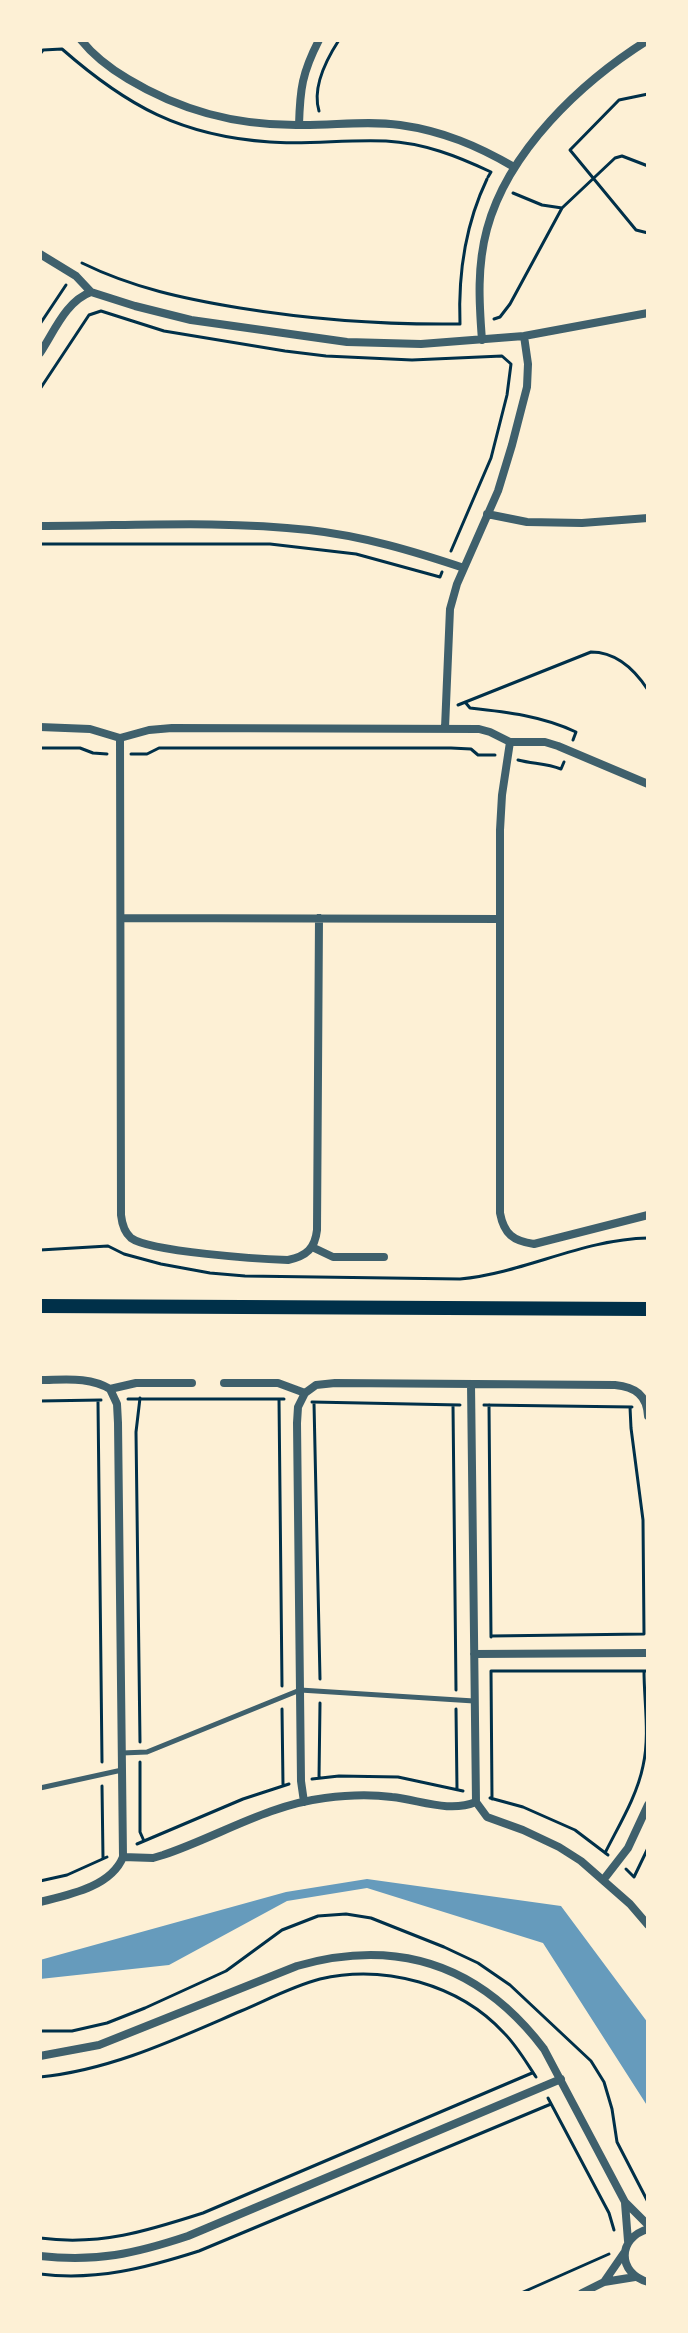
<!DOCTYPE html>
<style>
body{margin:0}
#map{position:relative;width:688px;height:2333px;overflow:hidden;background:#fdf0d5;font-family:"Exo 2",sans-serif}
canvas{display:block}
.frame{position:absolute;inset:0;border:42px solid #fdf0d5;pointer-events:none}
</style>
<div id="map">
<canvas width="688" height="2333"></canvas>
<div class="frame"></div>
</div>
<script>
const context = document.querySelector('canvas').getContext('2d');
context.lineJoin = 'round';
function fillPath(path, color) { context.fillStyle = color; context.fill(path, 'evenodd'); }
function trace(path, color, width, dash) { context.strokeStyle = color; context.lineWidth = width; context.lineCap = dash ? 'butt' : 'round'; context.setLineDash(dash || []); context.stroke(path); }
const water = new Path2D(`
 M 367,1879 L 561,1906 L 648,2023 L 648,2107 L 543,1943 L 367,1888 L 287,1901 L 169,1965 L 40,1979 L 40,1960 L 286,1892 Z`);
const path = new Path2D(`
 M 40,54 L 43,50 L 62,49 C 127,106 181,136 270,142 C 308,145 347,139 386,141 C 424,143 457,156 491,172 L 488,177
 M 648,94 L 619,100 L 570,150 L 636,230 L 648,233
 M 319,111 C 312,88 326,60 339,40
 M 513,193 L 542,205 L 562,208
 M 82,263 C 133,288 185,299 240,308 C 314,320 386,325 460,324 C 458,272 465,225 487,179
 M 494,319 L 500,317 L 510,304 L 562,208 L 615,158 L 622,156 L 648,166
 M 40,324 L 66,285
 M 40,389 L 89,315 L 101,311 L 164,331 L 285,351 L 326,356 L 412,360 L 502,356 L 511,364 L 507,395 L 491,458 L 451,551
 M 40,544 L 270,544 L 356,554 L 440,577 L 442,572
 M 465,702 L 470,708 C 507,712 542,716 576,732 L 573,740
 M 458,705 L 591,652 C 617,652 635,670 648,690
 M 40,748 L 80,748 L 93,753 L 107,754
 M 131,754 L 147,754 L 159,748 L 451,748 L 471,749 L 478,755 L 495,755
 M 518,760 C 533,764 546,763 561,769 L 564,762
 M 40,1250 L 108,1246 L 124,1254 L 161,1264 L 210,1273 L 245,1276 L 460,1279 C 524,1273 583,1239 648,1238
 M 128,1399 L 284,1399
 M 279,1399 L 282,1686
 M 40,1401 L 101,1400
 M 98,1402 L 102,1762
 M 312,1402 L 460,1405
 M 314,1403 L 320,1679
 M 453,1405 L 456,1690
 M 484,1405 L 632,1407
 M 489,1405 L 491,1637
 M 491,1636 L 644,1634 L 643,1520 L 631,1428 L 630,1407
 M 282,1709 L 283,1785
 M 456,1709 L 457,1789
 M 140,1742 L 136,1432 L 140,1398
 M 140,1762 L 140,1832 L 144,1841
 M 319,1778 L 320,1703
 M 312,1779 L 339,1776 L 398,1777 L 463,1791
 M 102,1786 L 103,1858
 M 490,1798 L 523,1807 L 575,1830 L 608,1855
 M 492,1799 L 491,1671 L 648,1671
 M 137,1844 L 243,1799 L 289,1784
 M 605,1853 C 619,1825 637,1796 643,1766 C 650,1736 644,1701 644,1671
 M 626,1869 L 634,1877 L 648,1848
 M 40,1881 L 67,1875 L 107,1857
 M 40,2031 L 72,2031 L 107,2023 L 145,2008 L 226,1971 L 282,1930 L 318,1916 L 346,1914 L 371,1918 L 444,1947 L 478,1963 L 510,1985 L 591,2061 L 604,2082 L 612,2109 L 617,2142 L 648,2202
 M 40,2077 C 111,2070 176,2039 241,2011 C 267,2000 293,1986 320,1979 C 384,1964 459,1984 504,2033 C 517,2046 526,2062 536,2077
 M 548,2098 L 609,2213 L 614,2230
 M 40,2238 C 100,2246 147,2231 203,2213 L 532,2073
 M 40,2274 C 96,2281 146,2268 199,2251 L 551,2104
 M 521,2293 L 609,2254`);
const service = new Path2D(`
 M 122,1753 L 147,1752 L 300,1690 L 474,1701
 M 40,1788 L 122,1770`);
const minor = new Path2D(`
 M 81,40 C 93,55 111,69 128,79 C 181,111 235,125 296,125 C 331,126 366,120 400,125 C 443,131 478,146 514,167
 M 299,125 C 300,89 302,73 319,40
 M 40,254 L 76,276 L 91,292 L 135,306 L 191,320 L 347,342 L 421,344 L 524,336 L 648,313
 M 482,340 C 479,302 477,266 487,229 C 508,151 581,82 648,40
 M 40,353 C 54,332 66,301 91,292
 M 487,514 L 527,522 L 582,523 L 648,518
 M 40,526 C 129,526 221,520 309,530 C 363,536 413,551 464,568
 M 40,727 L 90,729 L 120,738 L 149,730 L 172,728 L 479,729 L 490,732 L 510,742 L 545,742 L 558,746 L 648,784
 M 445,728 L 450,609 L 457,584 L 498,491 L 512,445 L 527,387 L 528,364 L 524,336
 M 120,738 L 121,1215 C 122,1224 124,1232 131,1238 C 150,1252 261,1259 288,1260 C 307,1256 315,1248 317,1230 L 319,918
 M 510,742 L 502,795 L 500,830 L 500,1213 C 504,1234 513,1241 534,1244 L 648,1215
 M 121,918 L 500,919
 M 312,1247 L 333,1257 L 384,1257
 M 40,1380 C 63,1380 89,1376 110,1389 L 136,1383 L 192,1383
 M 224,1383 L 278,1383 L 305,1393 L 316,1385 L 335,1383 L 615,1385 C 635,1387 647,1395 648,1416
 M 471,1384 L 476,1802
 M 110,1389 L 117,1404 L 118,1423 L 123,1857
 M 474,1654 L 648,1653
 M 304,1802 L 301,1781 L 297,1423 L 298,1407 L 305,1393
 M 604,1879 L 628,1848 L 648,1805
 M 40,1902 C 68,1895 111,1887 123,1857 L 153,1858 L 163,1855 C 217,1837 267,1805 325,1798 C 347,1795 370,1794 392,1797 C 420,1800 449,1813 476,1802 L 487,1817 L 523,1830 L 559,1847 L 581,1861 L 630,1904 L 648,1925
 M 40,2056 L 99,2045 L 297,1966 C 399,1937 481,1966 544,2049 L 625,2202 L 648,2225
 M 625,2203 L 628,2241
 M 648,2229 C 617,2238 617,2273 648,2282
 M 40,2256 C 97,2262 134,2254 188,2236 L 561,2079
 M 604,2282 L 624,2253
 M 582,2293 L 604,2282 L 635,2277`);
const secondary = new Path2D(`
 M 40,1306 L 648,1309`);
fillPath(water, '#669bbc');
trace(path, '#003049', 3);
trace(service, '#3f606c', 5);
trace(minor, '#3f606c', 8);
trace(secondary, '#003049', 14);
</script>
